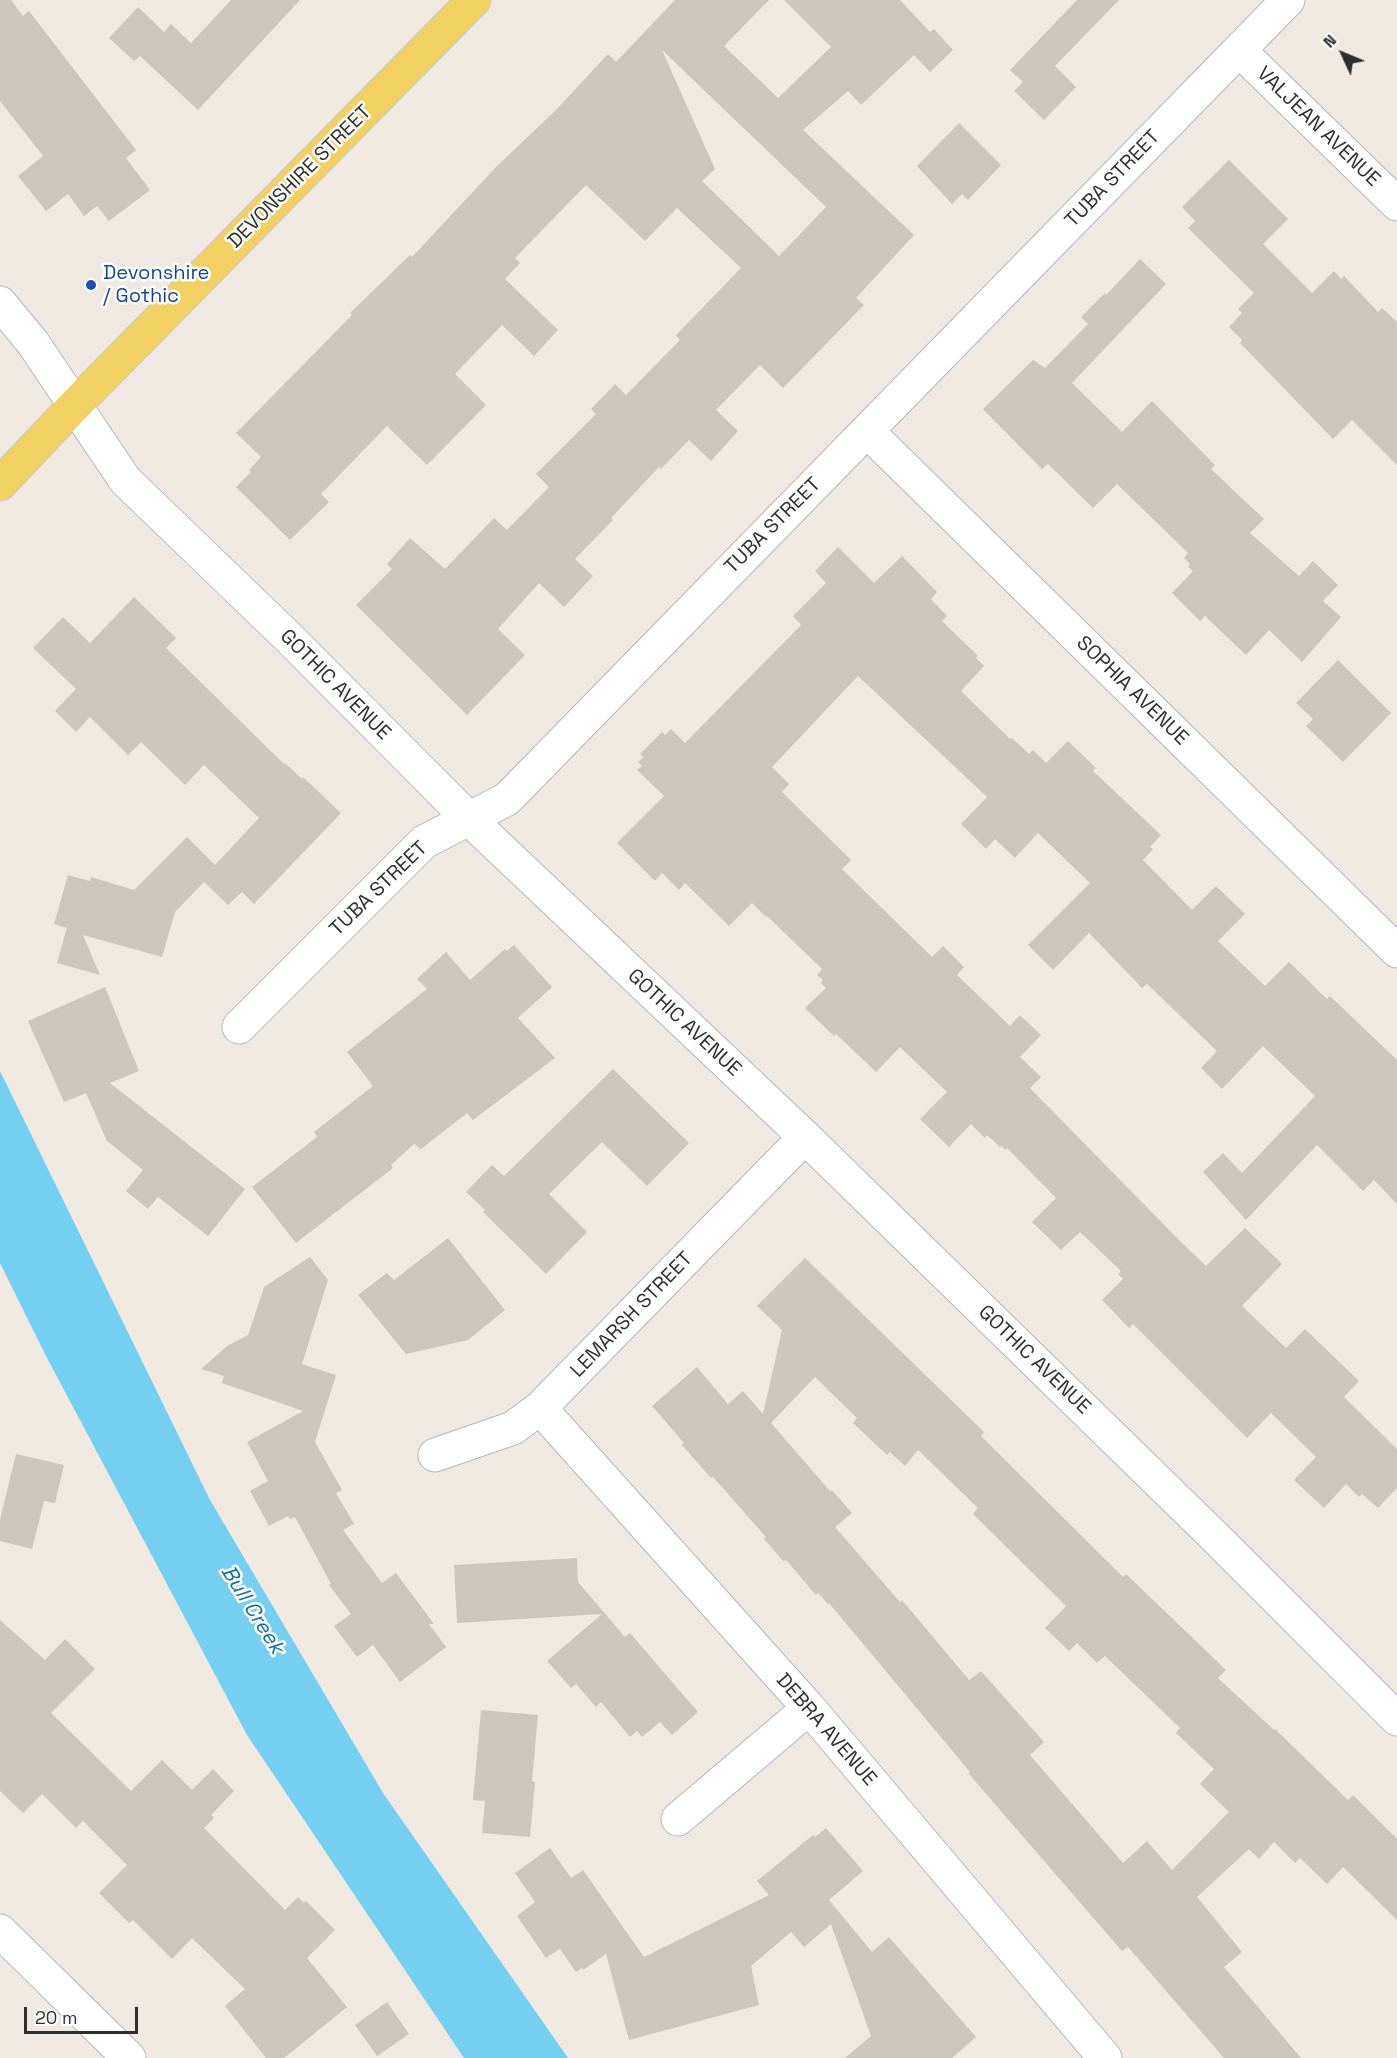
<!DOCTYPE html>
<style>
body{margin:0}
#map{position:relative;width:1397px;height:2058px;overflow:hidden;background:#efe9e1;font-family:"Space Grotesk",sans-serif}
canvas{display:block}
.north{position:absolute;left:1313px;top:24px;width:60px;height:60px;-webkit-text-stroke:4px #fff;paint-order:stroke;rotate:314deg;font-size:16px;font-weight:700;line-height:24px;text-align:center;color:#2e2e2e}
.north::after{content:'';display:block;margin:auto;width:21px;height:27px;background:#2e2e2e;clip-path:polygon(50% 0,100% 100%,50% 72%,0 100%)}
.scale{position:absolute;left:24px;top:2007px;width:114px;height:27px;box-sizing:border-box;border:3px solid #2e2e2e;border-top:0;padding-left:8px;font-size:18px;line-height:21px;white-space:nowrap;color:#2e2e2e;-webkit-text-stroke:4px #fff;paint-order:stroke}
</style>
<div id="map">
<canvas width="1397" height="2058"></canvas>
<div class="north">N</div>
<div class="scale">20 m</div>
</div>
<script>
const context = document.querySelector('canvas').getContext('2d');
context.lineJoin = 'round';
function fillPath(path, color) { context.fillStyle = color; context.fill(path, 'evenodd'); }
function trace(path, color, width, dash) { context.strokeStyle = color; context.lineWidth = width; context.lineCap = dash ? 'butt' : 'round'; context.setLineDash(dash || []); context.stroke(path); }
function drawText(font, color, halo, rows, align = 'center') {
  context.font = font + ' "Space Grotesk",sans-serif'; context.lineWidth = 5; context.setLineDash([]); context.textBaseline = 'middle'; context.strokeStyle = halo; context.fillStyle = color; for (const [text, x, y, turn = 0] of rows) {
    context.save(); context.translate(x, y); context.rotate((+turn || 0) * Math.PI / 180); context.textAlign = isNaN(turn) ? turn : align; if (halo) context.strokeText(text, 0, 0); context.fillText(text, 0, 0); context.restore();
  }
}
const water = new Path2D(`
 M 0,1071 L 210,1500 L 383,1793 L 568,2058 L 464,2058 L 247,1735 L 46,1356 L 0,1263 Z`);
const building = new Path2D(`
 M 0,0 L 11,0 L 23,16 L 29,11 L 136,150 L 126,158 L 150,190 L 109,221 L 97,206 L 84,216 L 68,194 L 46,211 L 18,176 L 43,156 L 0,101 Z
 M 231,0 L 300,0 L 198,110 L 140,56 L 134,61 L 109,38 L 138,7 L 164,32 L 171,24 L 191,43 Z
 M 675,0 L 769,0 L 724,46 L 778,98 L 831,47 L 784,0 L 900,0 L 930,32 L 934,29 L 953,50 L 930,72 L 914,55 L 861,105 L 848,91 L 803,130 L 914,235 L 856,298 L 864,305 L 783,388 L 760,365 L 716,410 L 738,431 L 711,461 L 689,440 L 661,469 L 659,467 L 611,518 L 613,520 L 575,559 L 593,576 L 564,607 L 539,583 L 498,629 L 525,655 L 467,715 L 356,605 L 392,569 L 387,564 L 410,538 L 445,569 L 494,518 L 507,530 L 549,487 L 536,474 L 596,414 L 591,409 L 615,384 L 626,395 L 680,340 L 676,335 L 741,268 L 677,208 L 645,241 L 586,185 L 515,258 L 520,263 L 505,279 L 558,330 L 534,356 L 502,325 L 455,374 L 486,405 L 427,465 L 387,426 L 321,494 L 329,502 L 290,540 L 236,487 L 251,472 L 249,470 L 261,457 L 236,433 L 352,315 L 350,313 L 410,255 L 412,257 L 496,167 L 556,110 L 608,54 L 616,62 ZM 662,50 L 826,207 L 779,256 L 702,181 L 715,169 Z
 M 1077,0 L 1119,0 L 1055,66 L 1076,87 L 1044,120 L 1014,91 L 1023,82 L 1010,70 Z
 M 959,123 L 1001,165 L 968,200 L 962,194 L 952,204 L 917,166 Z
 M 1229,160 L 1288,219 L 1263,244 L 1312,293 L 1334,271 L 1341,279 L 1344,276 L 1378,312 L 1382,308 L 1397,322 L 1397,465 L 1352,420 L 1333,439 L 1240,343 L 1242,340 L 1229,327 L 1242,313 L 1238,309 L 1254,293 L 1188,228 L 1195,221 L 1182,207 Z
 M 1140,259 L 1166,284 L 1072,383 L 1122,432 L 1152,401 L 1215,465 L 1211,469 L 1264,519 L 1250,533 L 1299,576 L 1313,561 L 1338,585 L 1323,601 L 1341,617 L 1302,662 L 1269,630 L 1246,655 L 1205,616 L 1200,621 L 1172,593 L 1193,571 L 1188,567 L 1190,564 L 1184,558 L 1188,553 L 1117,484 L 1093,508 L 1048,464 L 1042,469 L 983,409 L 1033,360 L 1045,368 L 1088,324 L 1081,317 L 1105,293 L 1106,295 Z
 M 838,547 L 874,583 L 902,556 L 937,592 L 931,599 L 947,616 L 942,621 L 978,656 L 976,658 L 984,666 L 961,691 L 1010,739 L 1012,738 L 1029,754 L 1033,750 L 1046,763 L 1068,741 L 1096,768 L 1093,771 L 1161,835 L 1150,847 L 1153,849 L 1143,860 L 1192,910 L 1216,886 L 1245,914 L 1218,941 L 1265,986 L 1289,962 L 1327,999 L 1330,996 L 1397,1060 L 1397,1204 L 1374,1180 L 1363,1191 L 1317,1145 L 1246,1220 L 1203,1172 L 1223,1153 L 1242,1173 L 1315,1096 L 1263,1046 L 1222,1089 L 1201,1068 L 1217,1051 L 1147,984 L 1142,988 L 1089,933 L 1053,970 L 1028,945 L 1090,883 L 1038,833 L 1015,858 L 995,839 L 986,849 L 961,824 L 987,797 L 858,676 L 772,767 L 789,784 L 782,792 L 851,860 L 842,869 L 932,957 L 943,946 L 964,967 L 957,975 L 1010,1026 L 1020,1015 L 1041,1035 L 1020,1057 L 1041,1077 L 1030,1088 L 1178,1239 L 1206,1266 L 1245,1228 L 1282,1264 L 1242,1306 L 1286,1348 L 1305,1329 L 1359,1381 L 1344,1397 L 1397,1449 L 1397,1488 L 1378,1508 L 1362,1494 L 1359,1497 L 1346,1484 L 1324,1508 L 1294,1480 L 1316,1457 L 1271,1413 L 1247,1438 L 1133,1324 L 1129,1328 L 1102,1300 L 1123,1279 L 1118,1274 L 1121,1271 L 1080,1232 L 1061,1250 L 1032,1222 L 1056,1198 L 1007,1148 L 1005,1150 L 1001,1146 L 1000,1147 L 987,1135 L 985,1138 L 971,1124 L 949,1147 L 920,1119 L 947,1092 L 900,1047 L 876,1072 L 836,1034 L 834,1036 L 805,1008 L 826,988 L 821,983 L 823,980 L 817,975 L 822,969 L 767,916 L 766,917 L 752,903 L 729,926 L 685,883 L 679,890 L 662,873 L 655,881 L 617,843 L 664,796 L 637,770 L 642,766 L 638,762 L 644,757 L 640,754 L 662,732 L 665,735 L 671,729 L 685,743 L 801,625 L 793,616 L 826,583 L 815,571 Z
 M 134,597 L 176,638 L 166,648 L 284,764 L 285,763 L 302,779 L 303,777 L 341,813 L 254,904 L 242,892 L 228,905 L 204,882 L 175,912 L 162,957 L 83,935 L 100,975 L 57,963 L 67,928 L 54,924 L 68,875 L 90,881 L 91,877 L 134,890 L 187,837 L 215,865 L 259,818 L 204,765 L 185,785 L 141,742 L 128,755 L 90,717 L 76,732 L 55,711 L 76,689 L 33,648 L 63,617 L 90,643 Z
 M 1338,660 L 1391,713 L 1343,762 L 1306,726 L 1313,719 L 1296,703 Z
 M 514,945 L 552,987 L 518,1018 L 555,1058 L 473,1120 L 467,1113 L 421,1149 L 414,1144 L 391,1165 L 393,1168 L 296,1243 L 252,1187 L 317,1137 L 314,1132 L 373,1086 L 347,1052 L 427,989 L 417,979 L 446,952 L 470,980 L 505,949 L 507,951 Z
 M 105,987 L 139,1071 L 110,1083 L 245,1189 L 208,1236 L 158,1197 L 148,1209 L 126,1191 L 143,1170 L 107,1141 L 86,1093 L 64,1102 L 28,1021 Z
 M 613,1069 L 689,1143 L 647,1186 L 602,1142 L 549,1194 L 587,1232 L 546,1274 L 483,1212 L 485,1210 L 466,1192 L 492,1165 L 504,1176 Z
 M 448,1238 L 505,1310 L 468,1340 L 406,1354 L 358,1295 L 387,1273 L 394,1280 Z
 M 310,1257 L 328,1280 L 302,1364 L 336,1375 L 315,1442 L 342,1490 L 336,1493 L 354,1524 L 343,1530 L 382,1583 L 396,1573 L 434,1624 L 429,1624 L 446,1647 L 400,1682 L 373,1645 L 357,1657 L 334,1626 L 351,1614 L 329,1585 L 331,1584 L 295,1517 L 290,1519 L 288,1516 L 269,1526 L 250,1491 L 268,1481 L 247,1442 L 303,1411 L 222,1383 L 224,1376 L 201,1369 L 227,1346 L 248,1335 L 264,1287 Z
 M 805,1258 L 984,1432 L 981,1436 L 1123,1577 L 1126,1574 L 1226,1670 L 1218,1678 L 1274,1730 L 1275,1729 L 1348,1800 L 1353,1795 L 1397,1839 L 1397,1920 L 1343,1867 L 1327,1884 L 1300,1858 L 1295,1863 L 1274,1842 L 1259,1859 L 1249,1849 L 1197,1897 L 1242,1952 L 1224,1967 L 1301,2058 L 1224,2058 L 1128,1947 L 1122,1951 L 968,1773 L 970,1772 L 829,1603 L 828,1604 L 818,1593 L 816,1595 L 786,1560 L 783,1561 L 764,1539 L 766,1537 L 713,1477 L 711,1478 L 682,1445 L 684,1443 L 652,1406 L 697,1367 L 728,1404 L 743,1391 L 763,1414 L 782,1330 L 757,1306 ZM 815,1377 L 857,1418 L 853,1423 L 887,1455 L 890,1452 L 905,1466 L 918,1450 L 978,1508 L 973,1514 L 1066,1606 L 1045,1628 L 1069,1651 L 1077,1643 L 1097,1663 L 1105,1656 L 1180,1728 L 1176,1733 L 1214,1769 L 1200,1784 L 1229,1812 L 1172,1870 L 1147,1841 L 1123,1863 L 1030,1755 L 1044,1742 L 981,1671 L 969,1680 L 902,1600 L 900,1602 L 835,1527 L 852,1513 L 832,1490 L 830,1491 L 771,1423 Z
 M 16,1454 L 64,1465 L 55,1503 L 44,1501 L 32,1549 L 0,1541 L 0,1519 Z
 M 577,1558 L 578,1582 L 625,1637 L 630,1633 L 698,1712 L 672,1735 L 660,1722 L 642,1737 L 637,1731 L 630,1737 L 601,1702 L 596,1707 L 576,1684 L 571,1688 L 547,1661 L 602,1614 L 457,1623 L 454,1565 Z
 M 0,1620 L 45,1660 L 65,1639 L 95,1669 L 51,1713 L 131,1791 L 162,1760 L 192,1790 L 213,1769 L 234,1791 L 211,1815 L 214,1818 L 204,1828 L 285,1910 L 298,1897 L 304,1903 L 306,1901 L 335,1930 L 307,1958 L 347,2007 L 284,2058 L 266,2058 L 225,2006 L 245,1989 L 192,1938 L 172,1959 L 133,1920 L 129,1923 L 99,1893 L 127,1865 L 83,1821 L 76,1828 L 42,1794 L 23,1813 L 0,1791 Z
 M 481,1710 L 538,1715 L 532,1781 L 535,1782 L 530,1837 L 482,1833 L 485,1801 L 473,1800 Z
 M 826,1828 L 863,1871 L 829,1900 L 872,1952 L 889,1937 L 976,2037 L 952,2058 L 845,2058 L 871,2036 L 831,1924 L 804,1947 L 791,1932 L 751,1966 L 759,2005 L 629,2040 L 606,1954 L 583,1970 L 582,1968 L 576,1972 L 560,1949 L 546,1958 L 517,1916 L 535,1902 L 515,1873 L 550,1848 L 571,1878 L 583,1870 L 644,1957 L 769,1895 L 757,1881 L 813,1835 L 815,1837 Z
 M 387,2002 L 409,2034 L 377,2056 L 355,2025 Z`);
const street = new Path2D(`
 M 1239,50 L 1397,204
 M 867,431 L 1397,951
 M 239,1027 L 424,842 L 507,799 L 1288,0
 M 540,1408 L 809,1708 L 1105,2058
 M 435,1455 L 513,1428 L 540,1408 L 805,1137
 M 678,1819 L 809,1708
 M 0,1931 L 129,2058`);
const secondary = new Path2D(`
 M 0,303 L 33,343 L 125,480 L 289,638 L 469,819 L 805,1137 L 1215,1537 L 1397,1719`);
const primary = new Path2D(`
 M 0,484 L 75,405 L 474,0`);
const markers = [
 [91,285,6,"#1a4fb4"]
];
const streetNames = [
 ["VALJEAN AVENUE",1318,127,44],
 ["DEVONSHIRE STREET",300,177,-45],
 ["TUBA STREET",1113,179,-46],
 ["TUBA STREET",773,526,-45],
 ["GOTHIC AVENUE",335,685,45],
 ["SOPHIA AVENUE",1132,691,44],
 ["TUBA STREET",379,889,-44],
 ["GOTHIC AVENUE",684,1023,43],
 ["LEMARSH STREET",632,1315,-46],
 ["GOTHIC AVENUE",1034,1360,44],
 ["DEBRA AVENUE",826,1730,49]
];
const transitNames = [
 ["Devonshire",103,274],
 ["/ Gothic",103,297]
];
const waterNames = [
 ["Bull Creek",252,1610,58]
];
fillPath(water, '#75cff0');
fillPath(building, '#cbc7bf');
trace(street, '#b4b7c1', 35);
trace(secondary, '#b4b7c1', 35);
trace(primary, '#c9c9c9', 35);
trace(street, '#fff', 33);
trace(secondary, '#fff', 33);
trace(primary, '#f2d163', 33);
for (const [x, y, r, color] of markers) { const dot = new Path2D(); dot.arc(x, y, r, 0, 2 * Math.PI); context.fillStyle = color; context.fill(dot); trace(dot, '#fff', 2); }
drawText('20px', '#2e2e2e', '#fff', streetNames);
drawText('20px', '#164399', '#fff', transitNames, 'left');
drawText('italic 21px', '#0d6fa3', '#fff', waterNames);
</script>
